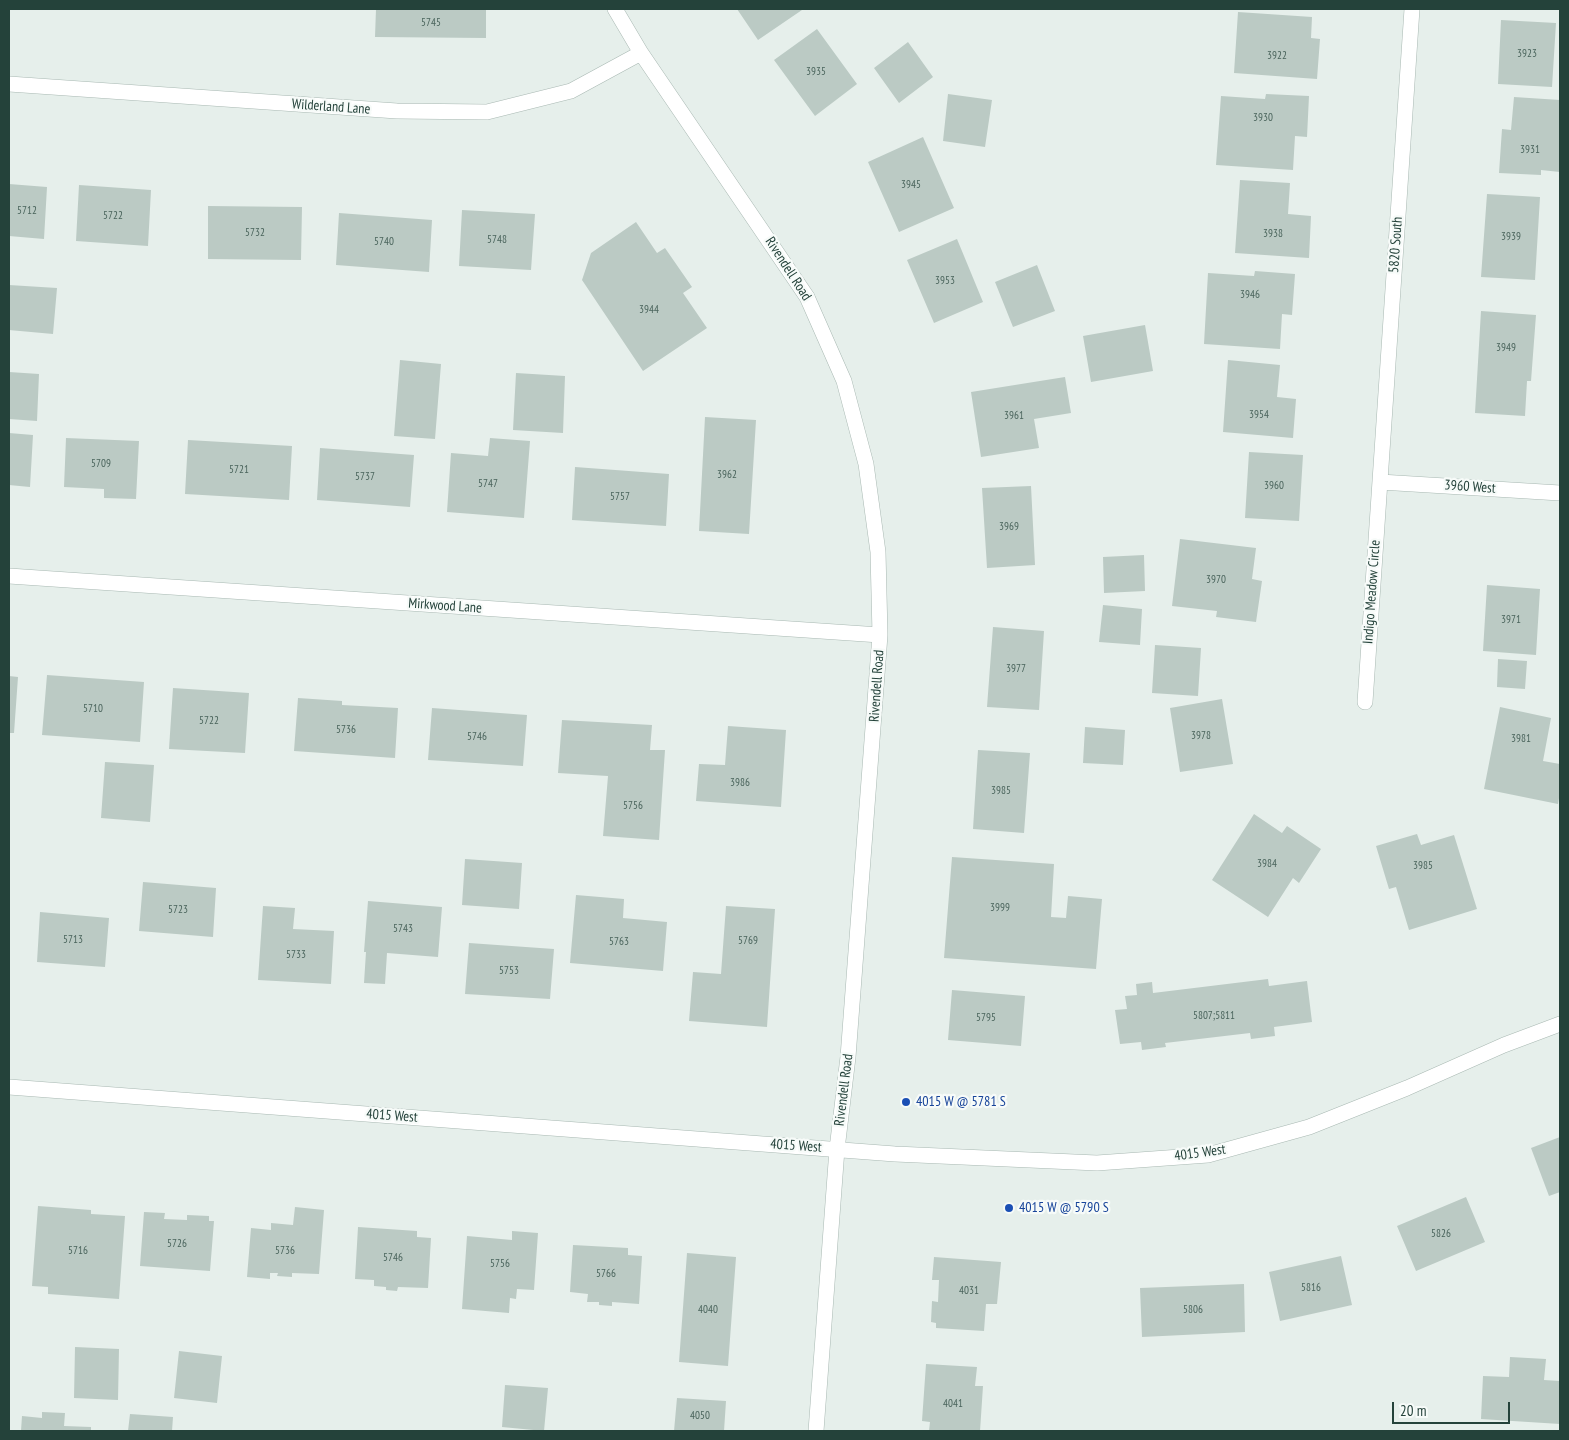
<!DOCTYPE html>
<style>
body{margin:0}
#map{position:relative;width:1569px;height:1440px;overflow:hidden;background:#e6efeb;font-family:"PT Sans Narrow",sans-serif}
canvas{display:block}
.frame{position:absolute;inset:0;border:10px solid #24423a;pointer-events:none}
.scale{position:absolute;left:1392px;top:1402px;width:118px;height:22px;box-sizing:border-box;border:2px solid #24423a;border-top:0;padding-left:6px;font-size:15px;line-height:18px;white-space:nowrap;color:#24423a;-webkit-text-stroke:4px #f7fbf9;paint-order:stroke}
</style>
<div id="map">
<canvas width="1569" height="1440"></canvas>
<div class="frame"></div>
<div class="scale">20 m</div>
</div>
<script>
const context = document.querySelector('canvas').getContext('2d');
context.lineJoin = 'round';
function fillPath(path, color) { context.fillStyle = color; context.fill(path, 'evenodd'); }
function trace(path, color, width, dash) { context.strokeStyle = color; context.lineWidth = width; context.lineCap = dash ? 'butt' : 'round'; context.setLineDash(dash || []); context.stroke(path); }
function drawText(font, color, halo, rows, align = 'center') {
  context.font = font + ' "PT Sans Narrow",sans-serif'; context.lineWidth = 4.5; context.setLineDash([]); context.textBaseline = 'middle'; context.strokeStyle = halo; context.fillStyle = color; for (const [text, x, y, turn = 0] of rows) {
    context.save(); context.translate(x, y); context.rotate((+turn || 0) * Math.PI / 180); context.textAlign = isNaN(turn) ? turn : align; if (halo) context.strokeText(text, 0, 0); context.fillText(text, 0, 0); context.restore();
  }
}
const building = new Path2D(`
 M 376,9 L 486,9 L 486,38 L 375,37 Z
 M 737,9 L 801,9 L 802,10 L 758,40 Z
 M 1238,12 L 1312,17 L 1311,38 L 1320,39 L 1317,79 L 1234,73 Z
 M 1501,20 L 1556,23 L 1552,87 L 1498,84 Z
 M 817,29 L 857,84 L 815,116 L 774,60 Z
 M 908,42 L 933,77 L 899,103 L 874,68 Z
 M 948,94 L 992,100 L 985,147 L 943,141 Z
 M 1266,94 L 1309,96 L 1307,137 L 1295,136 L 1293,170 L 1216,165 L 1221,96 L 1265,99 Z
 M 1514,97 L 1560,100 L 1560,172 L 1541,170 L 1541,175 L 1499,173 L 1502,129 L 1511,130 Z
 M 923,137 L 954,208 L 899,232 L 868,162 Z
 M 1240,180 L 1290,183 L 1288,214 L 1311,216 L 1309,258 L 1235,253 Z
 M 9,184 L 47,187 L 44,239 L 9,236 Z
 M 79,185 L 151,190 L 148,246 L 76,241 Z
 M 1487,194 L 1540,197 L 1535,280 L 1481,277 Z
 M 208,206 L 302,207 L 301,260 L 208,259 Z
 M 462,210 L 535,214 L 531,270 L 459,266 Z
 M 339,213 L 432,220 L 429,272 L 336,265 Z
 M 636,222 L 657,253 L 665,248 L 692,287 L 683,293 L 707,328 L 643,371 L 582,280 L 591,253 Z
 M 957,239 L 983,302 L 934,323 L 907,260 Z
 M 1037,265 L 1055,311 L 1013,327 L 995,282 Z
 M 1255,271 L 1295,274 L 1292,315 L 1282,314 L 1280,349 L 1204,344 L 1208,273 L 1254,276 Z
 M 9,285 L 57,288 L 53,334 L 9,330 Z
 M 1481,311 L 1536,315 L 1531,381 L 1527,381 L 1525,416 L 1475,413 Z
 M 1145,325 L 1153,371 L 1091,382 L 1083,336 Z
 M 400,360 L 441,364 L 435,439 L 394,436 Z
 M 1228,360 L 1280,365 L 1277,397 L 1296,399 L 1293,438 L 1223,432 Z
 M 9,372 L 39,374 L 37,421 L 9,419 Z
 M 516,373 L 565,376 L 563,433 L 513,430 Z
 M 1065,377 L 1071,413 L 1034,419 L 1039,448 L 981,457 L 971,392 Z
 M 705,417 L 756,420 L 749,534 L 699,531 Z
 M 9,433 L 33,435 L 30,487 L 9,485 Z
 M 66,438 L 139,441 L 136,499 L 104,498 L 104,489 L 64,487 Z
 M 490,438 L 530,441 L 524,518 L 447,512 L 451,453 L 488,456 Z
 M 188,440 L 292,446 L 289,500 L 185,494 Z
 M 320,448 L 414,455 L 410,507 L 317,500 Z
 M 1249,452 L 1303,455 L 1299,521 L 1245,518 Z
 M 575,467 L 669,474 L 666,526 L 572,520 Z
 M 1031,486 L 1035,565 L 987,568 L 982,488 Z
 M 1180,539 L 1256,548 L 1252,579 L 1262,581 L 1256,622 L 1216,617 L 1217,611 L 1172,606 Z
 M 1144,555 L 1145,591 L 1104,593 L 1103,557 Z
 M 1487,585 L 1540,589 L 1536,655 L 1483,651 Z
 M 1103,605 L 1142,609 L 1140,645 L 1099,642 Z
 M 993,627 L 1044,631 L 1039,710 L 987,707 Z
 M 1155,645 L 1201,648 L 1198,696 L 1152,693 Z
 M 1498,659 L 1527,661 L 1525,689 L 1497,687 Z
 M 47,675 L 144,682 L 140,742 L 42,735 Z
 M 9,676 L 18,677 L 14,733 L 9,733 Z
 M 173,688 L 249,693 L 245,753 L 169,749 Z
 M 298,698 L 342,701 L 342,705 L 398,708 L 395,758 L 294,751 Z
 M 1222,699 L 1233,764 L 1180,772 L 1170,708 Z
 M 1500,707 L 1551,718 L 1543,761 L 1560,764 L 1560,792 L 1558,804 L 1484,789 Z
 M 432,708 L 527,715 L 523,766 L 428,760 Z
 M 562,720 L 652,725 L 650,750 L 665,750 L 659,840 L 603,836 L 608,776 L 558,773 Z
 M 728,726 L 786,730 L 781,807 L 696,801 L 699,764 L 725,765 Z
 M 1085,727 L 1125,730 L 1123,765 L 1083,763 Z
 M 978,750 L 1030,753 L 1024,833 L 973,829 Z
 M 105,762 L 154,765 L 150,822 L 101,818 Z
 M 1254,814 L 1282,833 L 1287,826 L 1321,849 L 1299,883 L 1293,878 L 1268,917 L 1212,880 Z
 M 1417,834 L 1421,845 L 1454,835 L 1477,909 L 1409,930 L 1396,887 L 1389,889 L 1376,846 Z
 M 952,857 L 1054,864 L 1051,917 L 1066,918 L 1068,896 L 1102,899 L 1096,969 L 944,958 Z
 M 465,859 L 522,863 L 519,909 L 462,905 Z
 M 143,882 L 216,888 L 213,937 L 139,931 Z
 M 576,895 L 624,899 L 623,918 L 667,922 L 663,971 L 570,963 Z
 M 368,901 L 442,907 L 438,957 L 387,953 L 385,984 L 364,983 L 366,952 L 364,952 Z
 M 263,906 L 295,908 L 293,929 L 334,931 L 331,984 L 258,980 Z
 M 726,906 L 775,909 L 767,1027 L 689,1021 L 693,972 L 721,974 Z
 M 40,912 L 109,918 L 105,967 L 37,962 Z
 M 469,943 L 554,949 L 550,999 L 465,994 Z
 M 1268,979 L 1269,986 L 1307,981 L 1312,1022 L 1274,1027 L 1275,1036 L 1251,1039 L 1250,1033 L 1165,1043 L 1166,1047 L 1142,1050 L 1141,1042 L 1120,1044 L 1115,1010 L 1127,1009 L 1125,996 L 1137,995 L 1136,984 L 1152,982 L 1153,993 Z
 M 952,990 L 1025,996 L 1021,1046 L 948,1040 Z
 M 1560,1137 L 1560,1192 L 1549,1196 L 1531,1148 Z
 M 1466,1197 L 1485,1242 L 1416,1271 L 1397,1226 Z
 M 38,1206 L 91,1210 L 91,1214 L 125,1216 L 119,1299 L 48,1294 L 48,1287 L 32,1286 Z
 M 295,1207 L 324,1210 L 319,1274 L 292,1273 L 292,1277 L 277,1276 L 278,1273 L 270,1273 L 270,1279 L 247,1277 L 251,1228 L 271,1230 L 271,1223 L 293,1225 Z
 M 144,1212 L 165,1213 L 164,1219 L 187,1220 L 187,1215 L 209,1216 L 209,1221 L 214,1221 L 210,1271 L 140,1266 Z
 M 358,1227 L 417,1231 L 417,1237 L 431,1238 L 428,1288 L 398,1287 L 397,1291 L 386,1290 L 386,1287 L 374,1286 L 374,1280 L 355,1279 Z
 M 512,1231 L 538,1233 L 534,1290 L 517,1289 L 516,1299 L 510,1298 L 509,1313 L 462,1309 L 467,1236 L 512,1240 Z
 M 573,1245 L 628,1248 L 628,1255 L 642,1256 L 639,1304 L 612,1302 L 612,1306 L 599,1305 L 599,1302 L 587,1302 L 588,1294 L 570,1292 Z
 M 687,1253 L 736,1257 L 728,1366 L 679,1362 Z
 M 1341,1256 L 1352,1305 L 1280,1321 L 1269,1272 Z
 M 934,1257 L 1001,1262 L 997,1304 L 986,1304 L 984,1331 L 936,1328 L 936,1323 L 931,1322 L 932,1301 L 938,1302 L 939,1280 L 932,1280 Z
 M 1244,1284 L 1245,1332 L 1142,1337 L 1140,1288 Z
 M 75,1347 L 119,1349 L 118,1400 L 74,1398 Z
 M 179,1351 L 222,1356 L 217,1403 L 174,1398 Z
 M 1510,1357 L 1546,1359 L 1544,1380 L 1560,1381 L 1560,1424 L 1481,1419 L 1483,1376 L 1509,1377 Z
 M 926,1364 L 977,1367 L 975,1386 L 983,1386 L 980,1431 L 929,1431 L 930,1422 L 922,1421 Z
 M 505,1385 L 548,1388 L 544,1431 L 502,1427 Z
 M 677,1398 L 726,1401 L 724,1431 L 674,1431 Z
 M 42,1412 L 65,1413 L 64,1426 L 91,1427 L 91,1431 L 21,1431 L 22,1416 L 42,1418 Z
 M 130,1414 L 173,1417 L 172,1431 L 128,1431 Z`);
const minor = new Path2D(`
 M 615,9 L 641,53 L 807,297 L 844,381 L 866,464 L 878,552 L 880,635 L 848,1057 L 837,1149 L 816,1431
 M 9,84 L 397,111 L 487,112 L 571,91 L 641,53
 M 1380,482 L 1560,493
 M 9,576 L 880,635
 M 1365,702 L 1412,9`);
const tertiary = new Path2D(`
 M 9,1087 L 895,1154 L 1097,1163 L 1208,1155 L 1309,1127 L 1407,1088 L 1504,1045 L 1560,1024`);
const markers = [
 [906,1102,5,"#1a4fb4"],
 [1009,1208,5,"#1a4fb4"]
];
const numberNames = [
 ["5745",431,23],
 ["3923",1527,54],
 ["3922",1277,56],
 ["3935",816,72],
 ["3930",1263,118],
 ["3931",1530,150],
 ["3945",911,185],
 ["5712",27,211],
 ["5722",113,216],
 ["5732",255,233],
 ["3938",1273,234],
 ["3939",1511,237],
 ["5748",497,240],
 ["5740",384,242],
 ["3953",945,281],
 ["3946",1250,295],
 ["3944",649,310],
 ["3949",1506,348],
 ["3954",1259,415],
 ["3961",1014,416],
 ["5709",101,464],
 ["5721",239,470],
 ["3962",727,475],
 ["5737",365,477],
 ["5747",488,484],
 ["3960",1274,486],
 ["5757",620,497],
 ["3969",1009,527],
 ["3970",1216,580],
 ["3971",1511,620],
 ["3977",1016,669],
 ["5710",93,709],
 ["5722",209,721],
 ["5736",346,730],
 ["3978",1201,736],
 ["5746",477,737],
 ["3981",1521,739],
 ["3986",740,783],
 ["3985",1001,791],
 ["5756",633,806],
 ["3984",1267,864],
 ["3985",1423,866],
 ["3999",1000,908],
 ["5723",178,910],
 ["5743",403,929],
 ["5713",73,940],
 ["5769",748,941],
 ["5763",619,942],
 ["5733",296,955],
 ["5753",509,971],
 ["5807;5811",1214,1016],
 ["5795",986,1018],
 ["5826",1441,1234],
 ["5726",177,1244],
 ["5716",78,1251],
 ["5736",285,1251],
 ["5746",393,1258],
 ["5756",500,1264],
 ["5766",606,1274],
 ["5816",1311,1288],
 ["4031",969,1291],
 ["4040",708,1310],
 ["5806",1193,1310],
 ["4041",953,1404],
 ["4050",700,1416]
];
const streetNames = [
 ["Wilderland Lane",331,107,4],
 ["5820 South",1396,245,-86],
 ["Rivendell Road",788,269,57],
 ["3960 West",1470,487,4],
 ["Indigo Meadow Circle",1372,592,-86],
 ["Mirkwood Lane",445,606,4],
 ["Rivendell Road",877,686,-86],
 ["Rivendell Road",844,1090,-83],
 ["4015 West",392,1116,4],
 ["4015 West",796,1146,4],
 ["4015 West",1200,1153,-8]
];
const transitNames = [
 ["4015 W @ 5781 S",916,1102],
 ["4015 W @ 5790 S",1019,1208]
];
fillPath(building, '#bbcac4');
trace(minor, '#a8b8b2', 16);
trace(tertiary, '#a8b8b2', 16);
trace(minor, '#fff', 15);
trace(tertiary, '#fff', 15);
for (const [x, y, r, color] of markers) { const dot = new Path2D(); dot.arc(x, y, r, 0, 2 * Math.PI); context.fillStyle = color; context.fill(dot); trace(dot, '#f7fbf9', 2); }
drawText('11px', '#4a645c', null, numberNames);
drawText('14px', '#24423a', '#f7fbf9', streetNames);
drawText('14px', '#164399', '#f7fbf9', transitNames, 'left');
</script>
